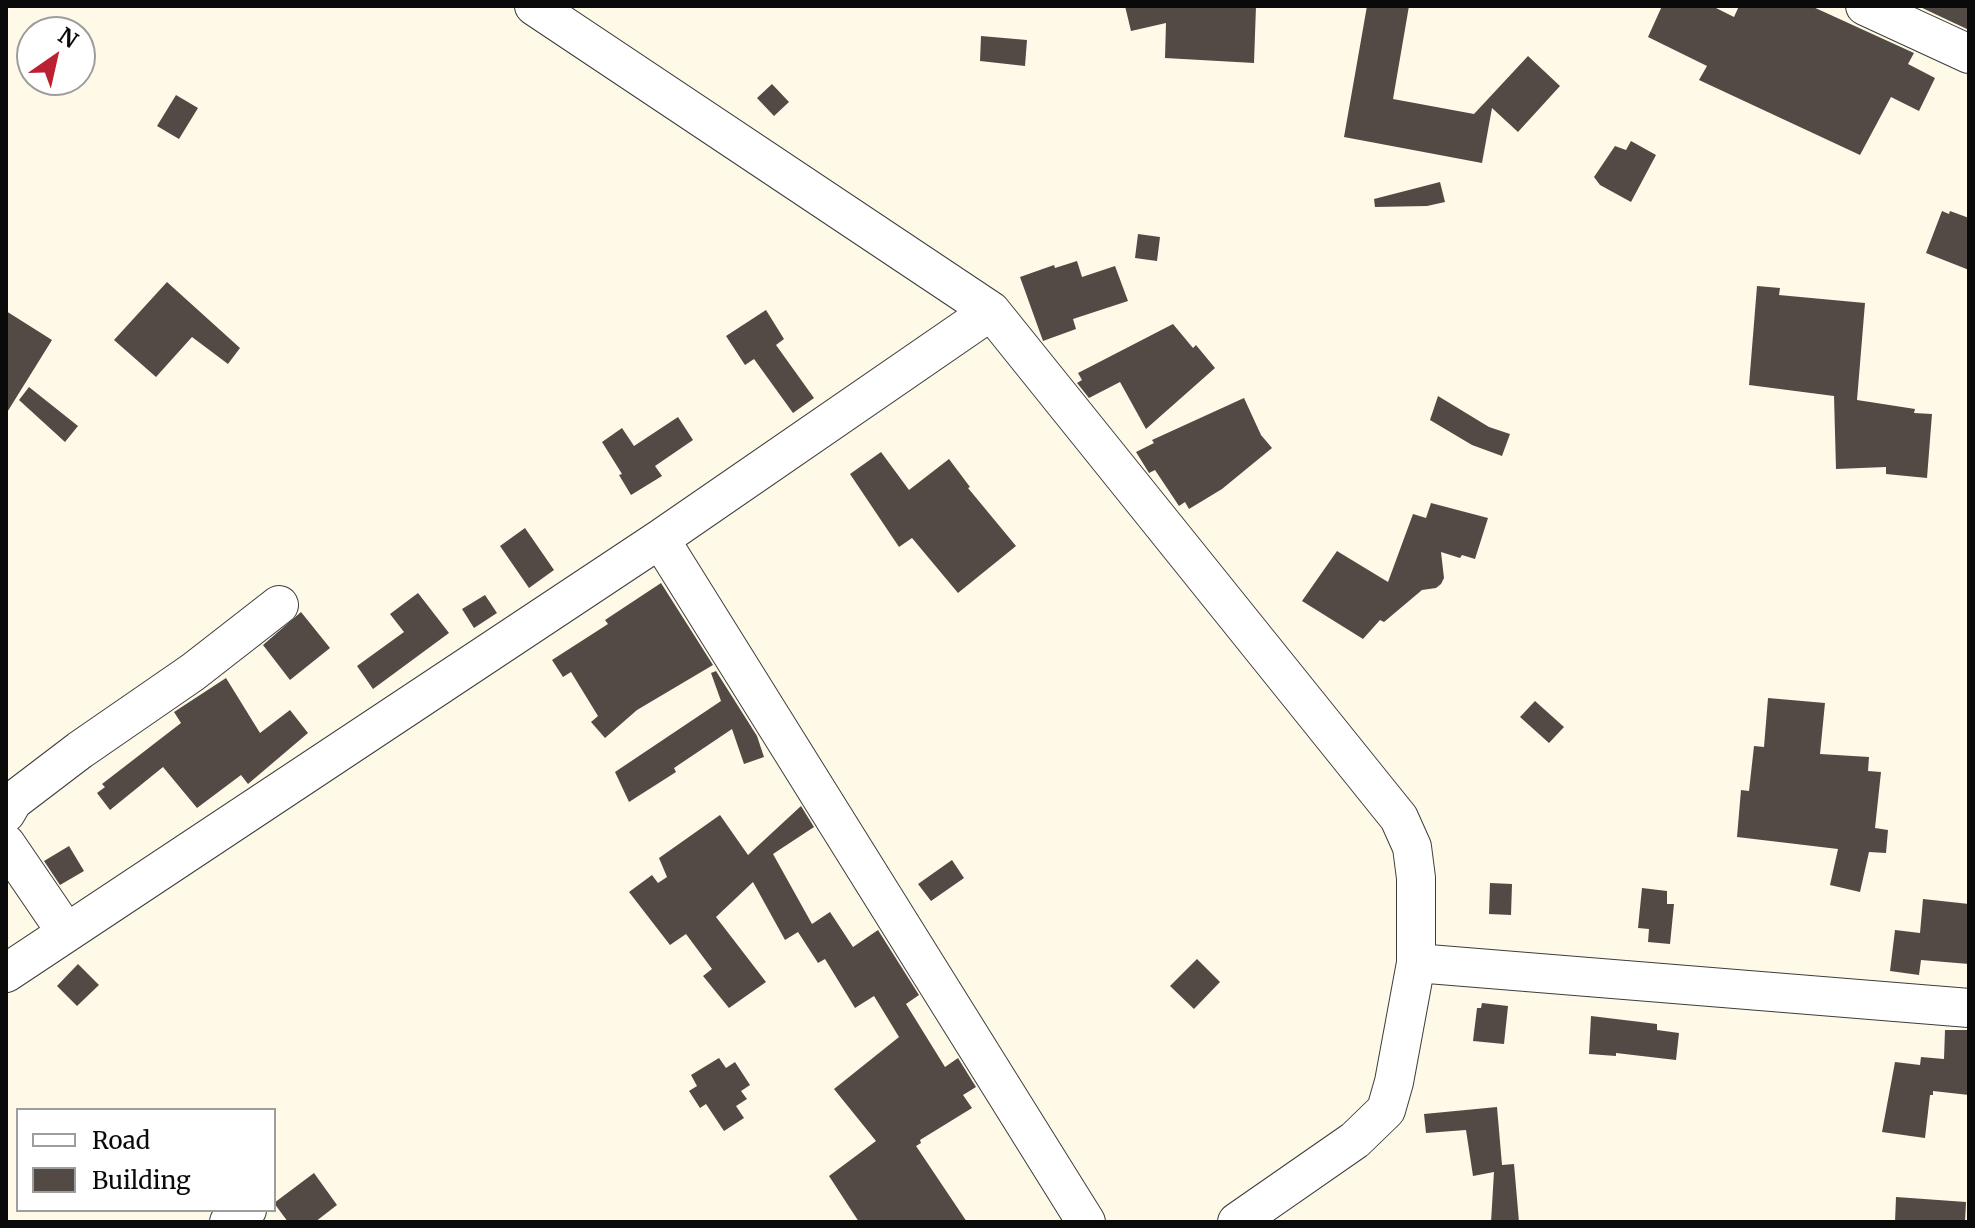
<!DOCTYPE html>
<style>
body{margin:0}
#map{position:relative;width:1975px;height:1228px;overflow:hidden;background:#fff9e7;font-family:Merriweather,serif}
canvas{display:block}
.frame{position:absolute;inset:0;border:8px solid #0a0a0a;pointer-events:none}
.legend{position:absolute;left:16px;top:1108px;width:260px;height:104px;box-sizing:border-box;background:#fff;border:2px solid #9d9d9d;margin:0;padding:10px 14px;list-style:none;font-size:24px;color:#0a0a0a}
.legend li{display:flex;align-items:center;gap:16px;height:40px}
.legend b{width:40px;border:2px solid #9d9d9d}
.north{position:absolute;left:16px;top:16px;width:80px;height:80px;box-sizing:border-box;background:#fff;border:2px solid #9d9d9d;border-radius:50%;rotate:34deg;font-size:22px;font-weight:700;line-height:32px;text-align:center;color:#0a0a0a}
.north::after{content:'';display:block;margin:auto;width:28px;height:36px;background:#bc2033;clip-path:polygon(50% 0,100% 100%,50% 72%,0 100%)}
</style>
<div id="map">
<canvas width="1975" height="1228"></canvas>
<div class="frame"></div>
<ul class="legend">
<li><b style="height:10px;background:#fff"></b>Road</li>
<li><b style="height:22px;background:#534a46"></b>Building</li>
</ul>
<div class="north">N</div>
</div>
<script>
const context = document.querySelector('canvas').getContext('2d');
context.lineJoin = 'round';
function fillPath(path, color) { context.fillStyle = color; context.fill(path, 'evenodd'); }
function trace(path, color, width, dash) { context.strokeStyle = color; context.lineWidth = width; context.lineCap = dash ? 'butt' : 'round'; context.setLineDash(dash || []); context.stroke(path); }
const building = new Path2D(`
 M 1125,6 L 1256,6 L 1254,63 L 1165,58 L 1166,23 L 1131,31 Z
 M 1367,6 L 1409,6 L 1393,99 L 1474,114 L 1528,56 L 1560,86 L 1518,132 L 1492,108 L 1482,163 L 1344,137 Z
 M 1662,6 L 1712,6 L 1734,17 L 1739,6 L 1811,6 L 1914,53 L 1908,64 L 1935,78 L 1919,111 L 1891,97 L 1860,155 L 1699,80 L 1707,66 L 1648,37 Z
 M 1918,6 L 1969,6 L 1969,30 Z
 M 981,36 L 1027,40 L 1025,66 L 980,61 Z
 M 772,84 L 789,102 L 774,116 L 757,98 Z
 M 176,95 L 198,108 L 179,139 L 157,126 Z
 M 1631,141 L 1656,155 L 1631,202 L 1600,185 L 1594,177 L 1615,146 L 1626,150 Z
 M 1440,182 L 1445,202 L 1427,206 L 1375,207 L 1374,199 Z
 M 1942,211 L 1949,214 L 1950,211 L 1969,218 L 1969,270 L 1926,253 Z
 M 1138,234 L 1160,237 L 1157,261 L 1135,258 Z
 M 1077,261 L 1082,277 L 1115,266 L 1128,301 L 1073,319 L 1076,329 L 1043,341 L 1020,277 L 1054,265 L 1055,268 Z
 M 167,282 L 240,348 L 228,364 L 192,337 L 156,377 L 114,340 Z
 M 1757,286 L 1780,288 L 1779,295 L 1865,303 L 1857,400 L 1915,409 L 1914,413 L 1932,414 L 1927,478 L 1886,474 L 1886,467 L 1836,469 L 1834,396 L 1749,385 Z
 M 766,310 L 784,339 L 776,345 L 814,398 L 793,413 L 754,359 L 745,365 L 726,336 Z
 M 6,311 L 52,340 L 6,414 Z
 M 1173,324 L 1193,348 L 1196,345 L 1215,368 L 1146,429 L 1120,382 L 1089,398 L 1077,383 L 1082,380 L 1078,373 Z
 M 29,387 L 78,426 L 65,442 L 19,400 Z
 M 1438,396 L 1489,427 L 1510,434 L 1502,456 L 1472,445 L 1430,420 Z
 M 1244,398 L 1261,435 L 1272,448 L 1222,489 L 1189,509 L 1185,502 L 1179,506 L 1155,470 L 1149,473 L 1136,452 L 1154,443 L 1152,440 Z
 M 678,417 L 693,440 L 655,466 L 662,476 L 631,495 L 619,475 L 622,474 L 602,442 L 622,428 L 634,446 Z
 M 881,452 L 909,490 L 949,459 L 970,487 L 968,488 L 1016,546 L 958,593 L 912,538 L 899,547 L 850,474 Z
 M 1431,503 L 1488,518 L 1475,559 L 1462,555 L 1460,558 L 1441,552 L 1444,578 L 1441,584 L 1436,588 L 1422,590 L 1384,622 L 1380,620 L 1363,639 L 1302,601 L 1337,551 L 1388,582 L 1413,514 L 1426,518 Z
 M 525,528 L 554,570 L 529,588 L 500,546 Z
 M 661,583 L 713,665 L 637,710 L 605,738 L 591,722 L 598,716 L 571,672 L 563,677 L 552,660 L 608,624 L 605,620 Z
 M 418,593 L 449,633 L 373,689 L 357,666 L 404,632 L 390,614 Z
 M 485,595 L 497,613 L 474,628 L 462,609 Z
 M 301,612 L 330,648 L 290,680 L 263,645 Z
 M 716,671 L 757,736 L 764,757 L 744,764 L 732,729 L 674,768 L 676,772 L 629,802 L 615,772 L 721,701 L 711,673 Z
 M 226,678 L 260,733 L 290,710 L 308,733 L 248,784 L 241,775 L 197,808 L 163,767 L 110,810 L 97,793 L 105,787 L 102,784 L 181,723 L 174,712 Z
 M 1768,698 L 1825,703 L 1820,754 L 1869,757 L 1868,771 L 1881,772 L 1875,828 L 1888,830 L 1886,853 L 1869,852 L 1860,892 L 1830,885 L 1838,849 L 1737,837 L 1741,790 L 1749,791 L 1754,746 L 1764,747 Z
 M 1535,701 L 1564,727 L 1549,743 L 1520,717 Z
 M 801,806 L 814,827 L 773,854 L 812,924 L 830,912 L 853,947 L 878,930 L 919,995 L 906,1004 L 945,1067 L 958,1058 L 976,1087 L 963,1095 L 972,1108 L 920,1140 L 921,1143 L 916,1146 L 967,1222 L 859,1222 L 829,1176 L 876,1141 L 834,1089 L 899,1037 L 874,996 L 855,1008 L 825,959 L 818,963 L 798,932 L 785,940 L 753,882 L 716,917 L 766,982 L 729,1008 L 703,976 L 712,969 L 686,934 L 670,945 L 629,892 L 652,875 L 658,883 L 667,877 L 659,858 L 720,815 L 748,855 Z
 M 69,846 L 84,871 L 60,885 L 44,861 Z
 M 952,860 L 964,878 L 931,901 L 918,884 Z
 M 1490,883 L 1512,884 L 1511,915 L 1489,914 Z
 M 1642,888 L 1667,891 L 1667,904 L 1674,904 L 1670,944 L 1648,942 L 1649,929 L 1638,928 Z
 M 1923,899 L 1969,904 L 1969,964 L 1921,960 L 1919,975 L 1890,971 L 1895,930 L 1920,933 Z
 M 1197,959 L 1220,982 L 1194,1009 L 1170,986 Z
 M 78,964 L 99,985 L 77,1006 L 57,986 Z
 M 1482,1003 L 1508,1006 L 1504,1044 L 1473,1041 L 1477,1008 L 1481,1008 Z
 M 1591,1016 L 1657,1024 L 1657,1030 L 1679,1033 L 1676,1060 L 1616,1053 L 1616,1056 L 1589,1054 Z
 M 1945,1030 L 1969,1030 L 1969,1095 L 1933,1091 L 1933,1095 L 1930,1095 L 1925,1138 L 1882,1132 L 1895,1062 L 1920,1065 L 1921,1057 L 1944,1059 Z
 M 719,1058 L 726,1068 L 735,1062 L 750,1085 L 741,1091 L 747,1099 L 736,1106 L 744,1118 L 724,1131 L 706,1104 L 700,1108 L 689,1091 L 697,1086 L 691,1075 Z
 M 1497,1107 L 1502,1165 L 1514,1164 L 1519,1222 L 1491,1222 L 1494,1172 L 1473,1176 L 1466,1130 L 1426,1133 L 1424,1114 Z
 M 314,1173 L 337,1205 L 315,1222 L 288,1222 L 274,1203 Z
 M 1896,1197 L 1966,1202 L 1965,1222 L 1895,1222 Z`);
const minor = new Path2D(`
 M 534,6 L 991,311 L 1399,818 L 1412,847 L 1416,878 L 1416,963 L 1394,1082 L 1386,1110 L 1355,1140 L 1237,1222
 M 1865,6 L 1969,54
 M 660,539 L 1086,1222
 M 6,813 L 13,801 L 80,750 L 193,672 L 279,605
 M 6,844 L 66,932
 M 1416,963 L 1969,1008
 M 6,973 L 660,539 L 991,311
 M 229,1222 L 247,1210`);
fillPath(building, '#534a46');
trace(minor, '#3d3d3d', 40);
trace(minor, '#fff', 38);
</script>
